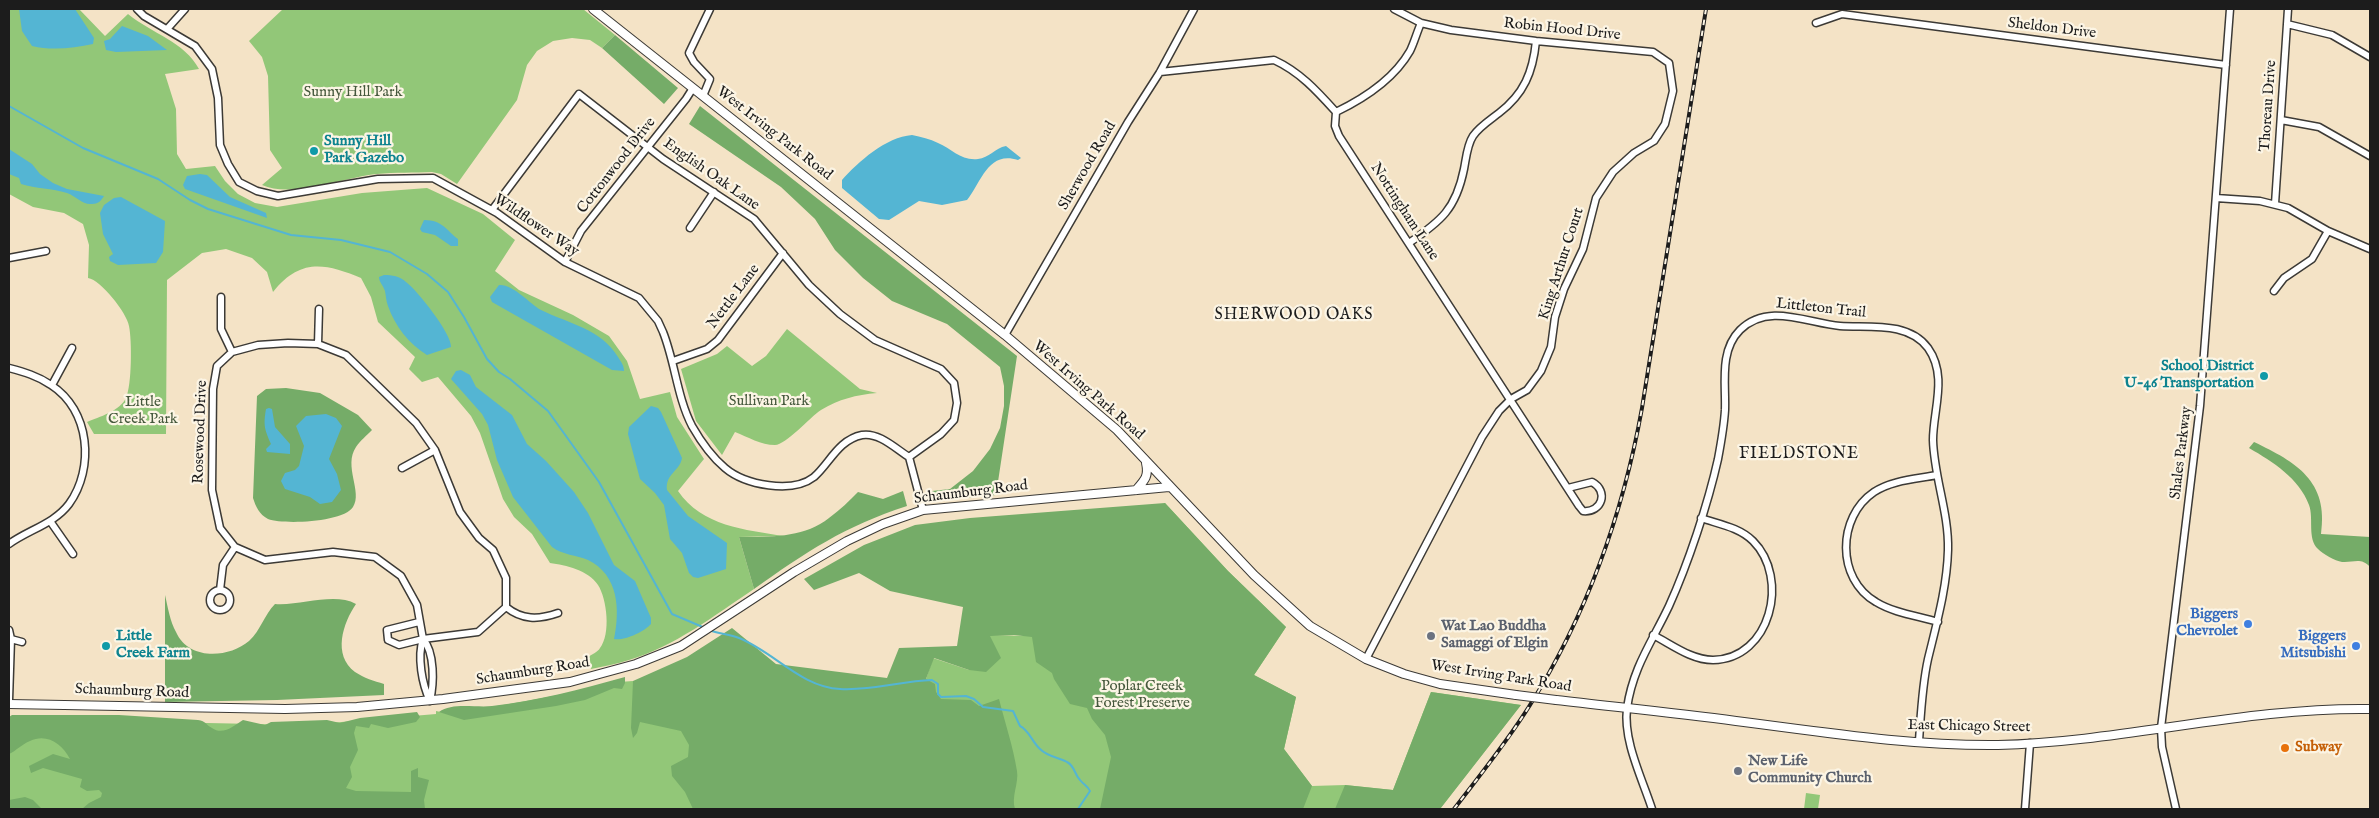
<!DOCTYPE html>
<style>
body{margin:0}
#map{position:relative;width:2379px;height:818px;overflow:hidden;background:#f4e3c6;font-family:"IM FELL English",serif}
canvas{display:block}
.frame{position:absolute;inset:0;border:10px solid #1c1c1c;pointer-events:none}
</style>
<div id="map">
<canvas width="2379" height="818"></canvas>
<div class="frame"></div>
</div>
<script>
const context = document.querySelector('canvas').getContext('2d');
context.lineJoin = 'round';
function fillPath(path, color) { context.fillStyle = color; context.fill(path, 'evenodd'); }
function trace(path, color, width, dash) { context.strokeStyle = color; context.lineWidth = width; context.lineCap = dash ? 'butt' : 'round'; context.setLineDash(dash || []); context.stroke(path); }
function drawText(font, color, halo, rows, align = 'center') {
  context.font = font + ' "IM FELL English",serif'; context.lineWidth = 4.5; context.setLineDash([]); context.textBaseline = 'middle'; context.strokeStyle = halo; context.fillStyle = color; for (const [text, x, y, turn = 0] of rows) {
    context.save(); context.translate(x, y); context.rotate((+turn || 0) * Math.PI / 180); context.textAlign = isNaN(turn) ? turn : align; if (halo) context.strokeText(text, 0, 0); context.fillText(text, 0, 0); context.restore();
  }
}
const green = new Path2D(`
 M 9,9 L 79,9 L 105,36 L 128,14 C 151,33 185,42 199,69 L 165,74 L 176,109 L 177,154 L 186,169 L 215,166 L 225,181 L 238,194 L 255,203 L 277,207 L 362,193 L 427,188 L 483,214 L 515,240 L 495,271 L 519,290 L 573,315 L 609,336 L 627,361 L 640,399 L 670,392 L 677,417 L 704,459 L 678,491 C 702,526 745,530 784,536 L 739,537 L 754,589 C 715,615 674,647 629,660 C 617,664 604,666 591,669 L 588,657 C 591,655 598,652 600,648 C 611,634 607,599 598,585 C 588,570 566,565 550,563 L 532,534 L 514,517 L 503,499 L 480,433 L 471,416 L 438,377 L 422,382 L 409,369 L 415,357 L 378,322 L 371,297 L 361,278 C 325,263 300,258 273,292 L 267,272 L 252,258 L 226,249 L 202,253 L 167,280 L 166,434 L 94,434 L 87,422 C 99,417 120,411 126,398 C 132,385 132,340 129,326 C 127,313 101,280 88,278 L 89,245 L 83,224 L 64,213 L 33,207 L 9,194 Z
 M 283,9 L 583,9 L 615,35 L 602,48 L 590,40 L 572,38 L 553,41 L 537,51 L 527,65 L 517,100 L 457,184 L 441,174 L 432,172 C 414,173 395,172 377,174 C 344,177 292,199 262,185 L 282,168 L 270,150 L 268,76 L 262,57 L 249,41 Z
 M 787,329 L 860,389 L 877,393 C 856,395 839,399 821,410 C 810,417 786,445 775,445 C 761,445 748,437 735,432 L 722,455 L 696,421 L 681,369 L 717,354 L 727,346 L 752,366 L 766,356 Z
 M 1165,503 L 1228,571 L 1286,627 L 1254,675 L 1296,697 L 1284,749 L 1312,786 L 1345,785 L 1393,790 L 1431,692 L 1521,705 L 1440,809 L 9,809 L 9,719 L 306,725 L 436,714 L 436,711 C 453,715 473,710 490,707 C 533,701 576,691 619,682 L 633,681 L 733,686 L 926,679 L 933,658 L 969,670 L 990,635 L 1030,636 Z
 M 1806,793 L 1820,795 L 1818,809 L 1804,809 Z`);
const forest = new Path2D(`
 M 615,35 L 678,88 L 664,104 L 602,48 Z
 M 700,106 L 1017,356 L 996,495 L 934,501 L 932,491 L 950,489 L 973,471 L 990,449 L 1000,428 L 1004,406 L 1004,386 L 1000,367 L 947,324 L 892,301 L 863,278 L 835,250 L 815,219 L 781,187 L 689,124 Z
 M 286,388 L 320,393 L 358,415 L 372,430 C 367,435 360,441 356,447 C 343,466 363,492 353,507 C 344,522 284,525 268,519 C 259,514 256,507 253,498 L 257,396 L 266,389 Z
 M 2254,442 C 2296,462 2329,481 2321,534 L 2370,537 L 2370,567 C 2361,557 2353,563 2342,562 C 2335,561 2323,554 2318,549 C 2307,539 2314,518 2309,505 C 2299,478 2273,462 2249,448 Z
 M 903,491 L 907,506 C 845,526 806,552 754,589 L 739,537 C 769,537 804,538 829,518 C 840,510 849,501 858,492 L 883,499 Z
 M 1165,503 L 1228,571 L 1286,627 L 1254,675 L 1296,697 L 1284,749 L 1312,786 L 1303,809 L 1100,809 L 1111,757 L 1105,735 L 1092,719 L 1087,708 L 1070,704 L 1054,679 L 1052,673 L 1036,662 L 1032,637 L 1014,635 L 990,636 L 1001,658 L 986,672 L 969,670 L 934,658 L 926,679 L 935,684 L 936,692 L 941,699 L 971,700 L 979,706 L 999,699 C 1005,723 1013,746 1017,771 C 1019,783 1011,797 1015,809 L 693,809 L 685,792 L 672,776 L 671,766 L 688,757 L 689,745 L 681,731 L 640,722 L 637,733 L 633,738 L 631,728 L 633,681 L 687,657 L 732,628 L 776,664 L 887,678 L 899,648 L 957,646 L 963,607 L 890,591 L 859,573 L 814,590 L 804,579 L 864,545 L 915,525 L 970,518 Z
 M 165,595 C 168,608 170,621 176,632 C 189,661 229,658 249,641 C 261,630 264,615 275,604 C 301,606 334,592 356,604 C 343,623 332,655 355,672 C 364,678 374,681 384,684 L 384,695 L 277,700 L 165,702 Z
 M 625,677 L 625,683 L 622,689 L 614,688 L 585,700 L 556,706 L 464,720 L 439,712 C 452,702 476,708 492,706 C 537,701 581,689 625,677 Z
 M 1431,692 L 1521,705 L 1440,809 L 1335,809 L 1345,785 L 1393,790 Z
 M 417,712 L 420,717 L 416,722 L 388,728 L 371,724 L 369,728 L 356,726 L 354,733 L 358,750 L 350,767 L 352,777 L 346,788 L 356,791 L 411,792 L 411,771 L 418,768 L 418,777 L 429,780 L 424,800 L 425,809 L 82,809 L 89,803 L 101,797 L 102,793 L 99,790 L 87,791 L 80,787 L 82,779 L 43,768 L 31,773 L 29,766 L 53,754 L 70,759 C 62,744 47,733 30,741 C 22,744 16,751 9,754 L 9,717 L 12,715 L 119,715 L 198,720 C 206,721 206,725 212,728 C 223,736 235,725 243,720 L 265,725 L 271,722 L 327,720 L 340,723 L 360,718 Z
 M 25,797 L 33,800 L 42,809 L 9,809 L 9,800 Z`);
const water = new Path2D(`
 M 19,9 L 75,9 L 94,38 L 93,44 C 74,48 52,51 32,46 L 22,31 Z
 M 122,26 L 148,36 L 167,50 L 116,52 L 106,50 L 104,41 L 110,39 Z
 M 912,135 C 921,137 930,139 938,143 C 952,149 961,161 978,159 C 989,158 995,148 1006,146 L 1021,158 L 1018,160 C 988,150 981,183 967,200 L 942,205 L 919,201 L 889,220 L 879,219 L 842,188 L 842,180 C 858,162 886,137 912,135 Z
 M 9,149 L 32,164 L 40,174 L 53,183 L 67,189 L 104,196 C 101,201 98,204 92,204 C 82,205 76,196 67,193 C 52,188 36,189 21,184 L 19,178 L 9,174 Z
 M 200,174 L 207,175 L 230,197 L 266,213 L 267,218 L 185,189 L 183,185 L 187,176 Z
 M 121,197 L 165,221 L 163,252 L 156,263 L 118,265 L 110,261 L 109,257 L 113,254 L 103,234 L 100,213 L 104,205 L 114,198 Z
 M 424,220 C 443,220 447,231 458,239 L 458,246 L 451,246 L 435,235 L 422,232 L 420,229 Z
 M 384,275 C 392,275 400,276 406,282 C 417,290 452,334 451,347 L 427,355 C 409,344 395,326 388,306 C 386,301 386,296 385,291 C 383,285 379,282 379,277 Z
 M 499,285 C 513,284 529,303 541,310 C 570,324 601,329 618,357 C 621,362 624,365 624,371 L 612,370 L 492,302 L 490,297 Z
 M 461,370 L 470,375 L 476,387 L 512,415 L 527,444 L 546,461 L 574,492 L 588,513 L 614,565 L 635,581 L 651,618 L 651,624 C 644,632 624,641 614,639 C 620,610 619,575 588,560 C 576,555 563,555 552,547 L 513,497 L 497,460 L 488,425 L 482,414 L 451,379 L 456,371 Z
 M 651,406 L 658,408 L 661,412 L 682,458 C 680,471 665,474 667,490 L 688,516 L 727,543 L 726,569 L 698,578 L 693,577 L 689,573 L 682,553 L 670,539 L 664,505 L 655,493 L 640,479 L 628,434 L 629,427 Z
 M 269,408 L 272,409 L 275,427 L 290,444 L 290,454 L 267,452 L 266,449 L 271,444 C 265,430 263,426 266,409 Z
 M 326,414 L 336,418 L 342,426 L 329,459 L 337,474 L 341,490 L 332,502 L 320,504 L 310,497 L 285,489 L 281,481 L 285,473 L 295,470 L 299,466 L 304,446 L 296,426 L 306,416 Z`);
const stream = new Path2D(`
 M 9,106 L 83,148 L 158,179 L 190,200 L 208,209 L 291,235 L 341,240 L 390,252 L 427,274 L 448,292 L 464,317 L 487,359 L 499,372 L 510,379 L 548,411 L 599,482 L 672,614 L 705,628
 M 709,630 C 719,634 729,634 739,638 C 774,652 801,687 840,689 C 872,691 901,681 932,680 L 938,684 L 938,694 L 941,697 L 966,696 L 974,699 L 983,707 L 1013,711 L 1020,726 C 1029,730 1032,742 1040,749 C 1048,757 1058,757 1067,762 C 1075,766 1074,774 1080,780 C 1084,785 1088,786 1090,791 L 1078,809`);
const minor = new Path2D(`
 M 137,9 L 144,16 L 195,46 L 212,69 L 218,98 L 220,145 L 228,164 L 239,182 L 257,191 L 278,196 L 378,179 L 433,178 L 497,213 L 565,262 L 639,298 L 658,321 L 663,332 C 675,362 677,397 692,426 C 700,440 713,458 725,468 C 745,485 792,494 814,477 C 830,463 838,440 862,435 C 879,432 896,449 909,457 L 923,510
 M 1816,23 L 1842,14 L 2226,65
 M 2287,24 L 2332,35 L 2370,57
 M 168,28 L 185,9
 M 1160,72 L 1274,60 C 1300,72 1317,91 1336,112 L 1335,126 L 1339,136 L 1579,506 L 1583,511 C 1602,513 1609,491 1592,482 L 1568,488
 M 703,96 L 710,79 L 694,62 L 689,53 L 710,9
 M 1336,112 C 1363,99 1394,79 1410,51 C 1414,43 1417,32 1421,23
 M 2281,120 L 2319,127 L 2370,156
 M 2216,198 L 2260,201 L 2288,208 L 2328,231 L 2370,249
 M 2275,204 L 2288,9
 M 492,210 L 579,94 L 663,159 L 754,219 L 809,285 L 840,314 L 875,340 L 941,369 L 954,383 L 957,403 L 954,420 L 941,434 L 909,457
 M 690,228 L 714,192
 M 1409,243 C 1441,221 1456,209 1464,169 C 1466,159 1467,145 1473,136 C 1479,127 1490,120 1499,113 C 1524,94 1533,72 1536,41
 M 9,258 L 46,251
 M 565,262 L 581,231 L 686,99 L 693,88
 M 2274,291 L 2284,278 L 2312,259 L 2328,231
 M 221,297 L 221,329 L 232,352
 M 1005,335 L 1128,122 L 1160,72 L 1194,9
 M 288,343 L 318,344 L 346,355 L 416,423 L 435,450 L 460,512 L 479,538 L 493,550 L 506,578 L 506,607 L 478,632 L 423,639 L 417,605 L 401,576 L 375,557 L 333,552 L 265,560 L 235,547 L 220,528 L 212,490 L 213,389 L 217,366 L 232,352 L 258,345 Z
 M 318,344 L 319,309
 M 673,361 L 707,349 L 718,340 L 783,253
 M 9,368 C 24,372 38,376 51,385 C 90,410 95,468 69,504 C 54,524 28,530 9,544
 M 52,385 L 72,348
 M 402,468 L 435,450
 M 1937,475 C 1917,479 1892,480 1874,492 C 1837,517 1836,579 1876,602 C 1894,613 1918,616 1938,622
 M 50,521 L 73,554
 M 220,590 L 223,565 L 235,547
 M210 600a10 10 0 1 1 20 0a10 10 0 1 1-20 0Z
 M 506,607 C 522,620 538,620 558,613
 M 419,622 L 387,630 L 388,640 L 399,645 L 423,639
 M 9,630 L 11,639 L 9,700
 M 1653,635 C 1671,644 1691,660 1713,660 C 1771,659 1790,578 1753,541 C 1739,527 1718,524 1701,518
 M 11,639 L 22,642
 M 423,639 C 435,653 434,683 430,701
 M 423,639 C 417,657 422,684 430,701
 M 1366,659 L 1482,437 L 1499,411 L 1511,399 L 1527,390 L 1541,371 L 1551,347 L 1555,317 L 1564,289 L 1583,249 L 1596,198 L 1613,172 L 1634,153 L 1654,141 L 1665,124 L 1673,91 L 1669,63 L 1653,52 L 1536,41 L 1451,30 L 1421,23 L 1394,9
 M 1652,809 C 1642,778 1623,741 1627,708 C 1633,667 1652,642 1669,606 C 1688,564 1708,504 1718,459 C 1721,443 1724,426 1725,410 C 1726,384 1719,351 1740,330 C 1768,302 1807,323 1840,326 C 1869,328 1908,321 1928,348 C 1948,376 1933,410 1933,440 C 1934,477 1949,513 1948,550 C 1947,587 1937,622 1928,659 C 1922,686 1921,713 1919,741
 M 2025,809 L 2030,743
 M 2176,809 L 2162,747 L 2161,728 L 2200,406 L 2230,9`);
const major = new Path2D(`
 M 593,9 L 1005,335 L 1117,430 L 1254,575 L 1310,626 L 1366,659 L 1404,674 L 1440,684 L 1516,695
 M 1136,490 C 1145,480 1149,476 1146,463
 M 1556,700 C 1616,707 1677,713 1736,721 C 1823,732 1911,746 1998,745 C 2123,742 2245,707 2370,709
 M 9,704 L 285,709 L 357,707 L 443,699 L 570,682 L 636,664 L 681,646 L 794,572 L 847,541 L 883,524 L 923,510 L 1169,487`);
const rail = new Path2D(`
 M 1454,809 C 1480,775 1507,742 1530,705 C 1587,614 1623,514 1642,408 L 1706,9`);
const majorBridge = new Path2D(`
 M 1516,695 L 1556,700`);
const markers = [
 [314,151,5,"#0f9aa8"],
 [2264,376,5,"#0f9aa8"],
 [2248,624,5,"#3f7fe0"],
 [1431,636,5,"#6b7280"],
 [106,646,5,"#0f9aa8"],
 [2356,646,5,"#3f7fe0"],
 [2285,748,5,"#e8710a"],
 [1738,771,5,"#6b7280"]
];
const streetNames = [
 ["Sheldon Drive",2052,29,7],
 ["Robin Hood Drive",1562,30,6],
 ["Thoreau Drive",2269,106,-86],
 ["West Irving Park Road",774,134,38],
 ["Cottonwood Drive",617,166,-52],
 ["Sherwood Road",1088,166,-60],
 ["English Oak Lane",711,175,35],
 ["Nottingham Lane",1404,212,57],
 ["Wildflower Way",536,226,34],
 ["King Arthur Court",1562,264,-72],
 ["Nettle Lane",734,297,-53],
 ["Littleton Trail",1821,309,6],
 ["West Irving Park Road",1088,391,41],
 ["Rosewood Drive",201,432,-88],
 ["Shales Parkway",2182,453,-83],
 ["Schaumburg Road",971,493,-7],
 ["Schaumburg Road",533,672,-9],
 ["West Irving Park Road",1501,677,9],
 ["Schaumburg Road",132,692,2],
 ["East Chicago Street",1969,727,1]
];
const parkNames = [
 ["Sunny Hill Park",353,93],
 ["Sullivan Park",769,402],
 ["Little",143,403],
 ["Creek Park",143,420],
 ["Poplar Creek",1142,687],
 ["Forest Preserve",1142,704]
];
const cultureNames = [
 ["Sunny Hill",324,142],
 ["Park Gazebo",324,159],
 ["School District",2254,367,"right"],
 ["U-46 Transportation",2254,384,"right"],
 ["Little",116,637],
 ["Creek Farm",116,654]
];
const shopNames = [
 ["Biggers",2238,615],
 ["Chevrolet",2238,632],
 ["Biggers",2346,637],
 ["Mitsubishi",2346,654]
];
const worshipNames = [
 ["Wat Lao Buddha",1441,627],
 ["Samaggi of Elgin",1441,644],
 ["New Life",1748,762],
 ["Community Church",1748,779]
];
const foodNames = [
 ["Subway",2295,748]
];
const neighbourhoodNames = [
 ["SHERWOOD OAKS",1294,316],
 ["FIELDSTONE",1799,455]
];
fillPath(green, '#92c778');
fillPath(forest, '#75ac68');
fillPath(water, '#54b5d3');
trace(stream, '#54b5d3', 2);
trace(minor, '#3c3a36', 9);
trace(major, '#3c3a36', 10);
trace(minor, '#fff', 6);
trace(major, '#fff', 8);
trace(rail, '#1c1c1c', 4);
trace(rail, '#fcf5e5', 2, [5.5]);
trace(majorBridge, '#3c3a36', 10, []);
trace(majorBridge, '#fff', 8);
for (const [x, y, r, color] of markers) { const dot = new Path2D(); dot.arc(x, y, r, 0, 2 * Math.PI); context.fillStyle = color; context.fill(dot); trace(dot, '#fcf5e5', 2); }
drawText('15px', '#1c1c1c', '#fcf5e5', streetNames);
drawText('15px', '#45583c', '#fcf5e5', parkNames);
drawText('bold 15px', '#0d838f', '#fcf5e5', cultureNames, 'left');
drawText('bold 15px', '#366cbe', '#fcf5e5', shopNames, 'right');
drawText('bold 15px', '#5b616d', '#fcf5e5', worshipNames, 'left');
drawText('bold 15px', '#c56008', '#fcf5e5', foodNames, 'left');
context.letterSpacing = '1px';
drawText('16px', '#1c1c1c', '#fcf5e5', neighbourhoodNames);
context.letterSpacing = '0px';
</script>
